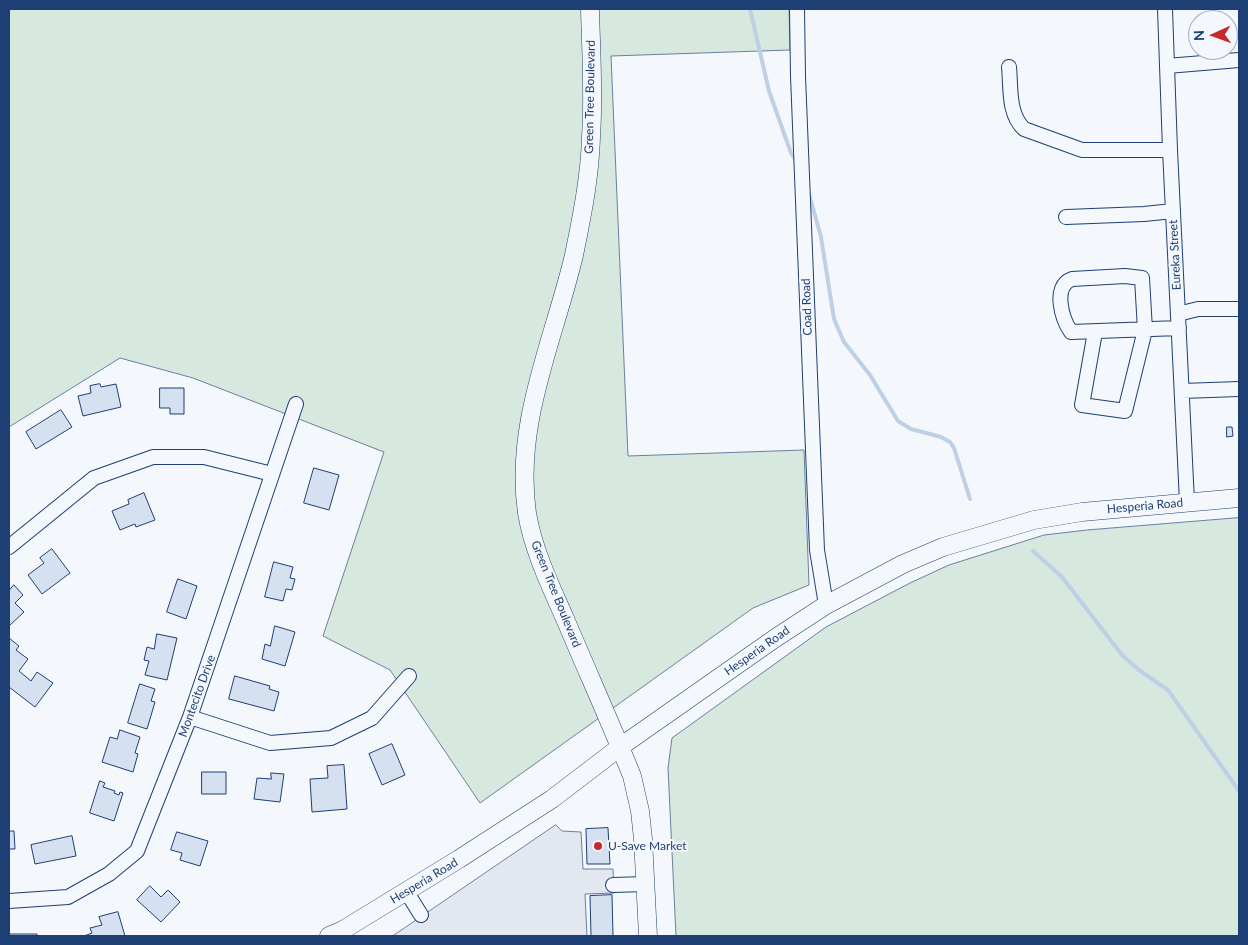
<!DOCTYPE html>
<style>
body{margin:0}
#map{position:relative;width:1248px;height:945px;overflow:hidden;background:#f4f7fb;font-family:Lato,sans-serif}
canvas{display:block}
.frame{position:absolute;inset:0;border:10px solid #1d3f73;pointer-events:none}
.north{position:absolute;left:1188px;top:10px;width:50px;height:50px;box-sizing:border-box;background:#f4f7fb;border:1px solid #9eadc5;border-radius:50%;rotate:268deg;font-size:14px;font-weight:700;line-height:20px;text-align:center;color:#1d3f73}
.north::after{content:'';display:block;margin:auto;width:18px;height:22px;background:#c62828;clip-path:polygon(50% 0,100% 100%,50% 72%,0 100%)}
</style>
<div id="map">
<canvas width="1248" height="945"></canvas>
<div class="frame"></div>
<div class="north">N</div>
</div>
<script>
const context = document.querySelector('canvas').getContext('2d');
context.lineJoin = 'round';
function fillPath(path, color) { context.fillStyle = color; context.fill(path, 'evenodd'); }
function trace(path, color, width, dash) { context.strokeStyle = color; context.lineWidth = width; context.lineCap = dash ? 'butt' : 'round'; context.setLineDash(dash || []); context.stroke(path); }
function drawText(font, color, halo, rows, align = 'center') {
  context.font = font + ' Lato,sans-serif'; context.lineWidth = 4; context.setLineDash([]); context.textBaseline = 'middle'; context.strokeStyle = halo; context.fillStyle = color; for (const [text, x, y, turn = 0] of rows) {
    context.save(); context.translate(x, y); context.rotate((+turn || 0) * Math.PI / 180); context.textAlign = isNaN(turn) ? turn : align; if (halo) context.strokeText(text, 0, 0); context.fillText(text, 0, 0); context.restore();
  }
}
const green = new Path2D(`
 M 9,9 L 789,9 L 790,50 L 611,56 L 628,456 L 804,450 L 809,585 L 753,608 L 480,803 L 390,670 L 323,636 L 384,452 L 193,378 L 120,358 L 9,427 Z
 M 1239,518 L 1239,936 L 676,936 L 668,768 L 672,738 L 826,627 L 910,583 L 949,565 L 1044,535 L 1087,530 Z`);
const parking = new Path2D(`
 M 556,825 L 562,831 L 581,832 L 583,869 L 613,869 L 614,893 L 585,894 L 587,936 L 393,936 Z`);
const stream = new Path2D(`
 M 750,9 L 769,91 L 791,153 L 797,162
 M 809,194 L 821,237 L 834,319 L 844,342 L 870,375 L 898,421 L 911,429 L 941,437 L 950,442 L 954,448 L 970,499
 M 1033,551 L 1062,577 L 1122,655 L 1139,670 L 1168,690 L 1239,791`);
const building = new Path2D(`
 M 100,384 L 101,387 L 116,384 L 121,407 L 83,416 L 78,396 L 91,393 L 90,386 Z
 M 160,388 L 184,388 L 184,414 L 170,414 L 170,408 L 160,408 Z
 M 61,410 L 72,427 L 36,449 L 26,432 Z
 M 1227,427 L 1232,427 L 1233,436 L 1227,437 Z
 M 314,468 L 339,475 L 329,510 L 304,503 Z
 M 144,493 L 155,520 L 136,527 L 135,524 L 120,530 L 112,511 L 129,504 L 128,500 Z
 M 52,549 L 70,573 L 42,594 L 28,575 L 44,563 L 40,558 Z
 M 274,562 L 293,567 L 290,578 L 295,579 L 292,590 L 286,589 L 283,601 L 265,597 Z
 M 178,579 L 197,586 L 186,619 L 167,612 Z
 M 14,585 L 23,595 L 15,603 L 24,612 L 9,626 L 9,591 Z
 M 275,626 L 295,632 L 285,666 L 262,659 L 265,644 L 270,646 Z
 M 157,634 L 177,638 L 167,680 L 145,675 L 149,661 L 144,660 L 147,647 L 154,649 Z
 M 9,638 L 19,646 L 16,650 L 28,659 L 19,671 L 31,681 L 37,672 L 53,683 L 35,707 L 9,687 Z
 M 235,676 L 270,686 L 269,689 L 279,692 L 274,711 L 229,699 Z
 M 140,684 L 155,689 L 151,701 L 155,702 L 147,729 L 128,723 Z
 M 120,730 L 140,737 L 135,753 L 138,754 L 133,772 L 102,762 L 110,737 L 117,739 Z
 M 392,744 L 405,775 L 382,785 L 369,754 Z
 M 344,765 L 347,809 L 312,812 L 310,779 L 328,778 L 327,766 Z
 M 202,772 L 226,772 L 226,794 L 202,794 Z
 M 271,773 L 284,774 L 280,802 L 254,799 L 257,778 L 271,779 Z
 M 100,781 L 105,783 L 103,787 L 115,791 L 114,793 L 119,795 L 120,792 L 123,793 L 114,821 L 90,813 Z
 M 608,828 L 610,864 L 587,864 L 586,829 Z
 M 9,831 L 14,831 L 15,849 L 9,849 Z
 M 177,832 L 208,841 L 200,866 L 180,860 L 182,853 L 171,850 Z
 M 72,836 L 76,856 L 35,864 L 31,845 Z
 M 150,886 L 161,897 L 168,890 L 180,902 L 161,922 L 137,900 Z
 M 612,895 L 613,936 L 591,936 L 590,896 Z
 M 118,912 L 125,936 L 84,936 L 92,933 L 90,928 L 102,925 L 99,917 Z
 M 9,934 L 37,934 L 37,936 L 9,936 Z`);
const minor = new Path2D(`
 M 797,9 L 798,76 L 817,550 L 826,605
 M 1165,9 L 1170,150 L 1187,502
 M 1167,66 L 1239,60
 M 1009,67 C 1011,88 1008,114 1024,129 L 1082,150 L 1170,150
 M 1066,217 L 1144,214 L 1173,211
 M 1178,314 L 1198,309 L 1239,309
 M 1095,332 L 1082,405 L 1125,411 L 1145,330 L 1142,278 L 1125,276 L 1072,279 C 1052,286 1062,319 1071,332 L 1179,328
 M 1182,391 L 1239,389
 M 9,547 L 94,478 L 153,457 L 204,457 L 272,474
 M 190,717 L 270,743 L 331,738 L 372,718 L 409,676
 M 613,885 L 646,884
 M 406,891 L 421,915
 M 9,901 L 68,897 L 109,874 L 137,851 L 190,717 L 296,404`);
const major = new Path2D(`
 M 590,9 C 591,51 594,94 591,137 C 590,176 582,216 574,255 C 554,340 514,423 527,513 C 533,550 551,587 566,621 C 588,673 611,724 632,776 L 640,811 L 643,839 L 648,936
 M 329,936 L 343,930 L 459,859 L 552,799 L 620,747 L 774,639 L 826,605 L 903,564 L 943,547 L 1034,520 L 1082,512 L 1239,498`);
const markers = [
 [598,846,5,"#c62828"]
];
const streetNames = [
 ["Green Tree Boulevard",590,97,-89],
 ["Eureka Street",1175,255,-93],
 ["Coad Road",807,307,-92],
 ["Hesperia Road",1145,506,-5],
 ["Green Tree Boulevard",556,594,68],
 ["Hesperia Road",757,651,-35],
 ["Montecito Drive",197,696,-70],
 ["Hesperia Road",424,881,-31]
];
const poiNames = [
 ["U-Save Market",608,846]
];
fillPath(green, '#d7e8df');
trace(green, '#687fa3', 1);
fillPath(parking, '#e3e8f0');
trace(parking, '#687fa3', 1);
trace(stream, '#bed0e5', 4);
fillPath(building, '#d5e0f0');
trace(building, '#1d3f73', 1);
trace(minor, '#1d3f73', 16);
trace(major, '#1d3f73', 19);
trace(minor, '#f4f7fb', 14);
trace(major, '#f4f7fb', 18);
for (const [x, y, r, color] of markers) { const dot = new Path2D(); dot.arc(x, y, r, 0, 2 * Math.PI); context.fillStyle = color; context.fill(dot); trace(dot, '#f4f7fb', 2); }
drawText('12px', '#1d3f73', '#f4f7fb', streetNames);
drawText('12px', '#1d3f73', '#f4f7fb', poiNames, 'left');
</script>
